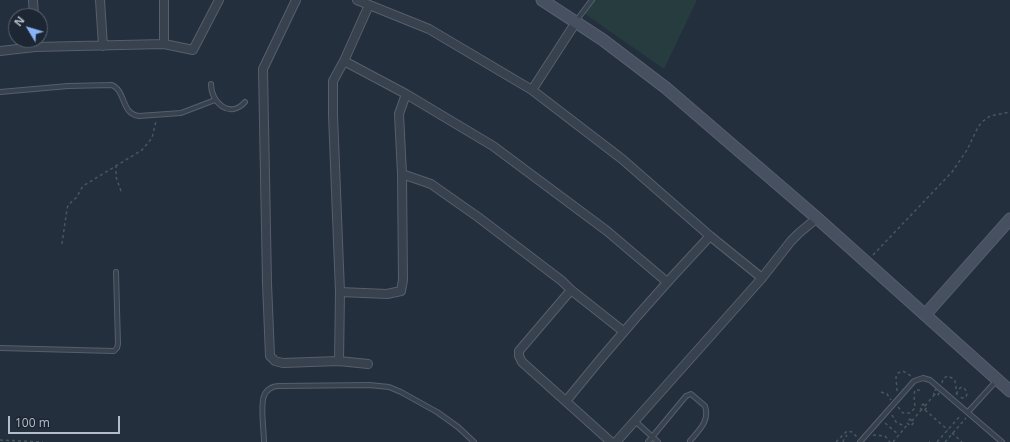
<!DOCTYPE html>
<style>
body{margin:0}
#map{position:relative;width:1010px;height:442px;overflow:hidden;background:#242f3e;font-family:"Open Sans",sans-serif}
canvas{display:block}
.north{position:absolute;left:8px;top:8px;width:40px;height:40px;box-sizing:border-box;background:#1d2633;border:1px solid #59626f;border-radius:50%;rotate:308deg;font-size:11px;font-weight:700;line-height:16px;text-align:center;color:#b4bcc9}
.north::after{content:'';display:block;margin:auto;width:14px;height:18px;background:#8ab4f8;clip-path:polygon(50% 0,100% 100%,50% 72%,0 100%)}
.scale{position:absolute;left:8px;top:416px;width:112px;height:18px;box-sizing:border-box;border:2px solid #b4bcc9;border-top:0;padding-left:5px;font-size:12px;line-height:14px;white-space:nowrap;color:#b4bcc9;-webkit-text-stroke:3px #1d2633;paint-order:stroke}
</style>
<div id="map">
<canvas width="1010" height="442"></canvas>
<div class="north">N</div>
<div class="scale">100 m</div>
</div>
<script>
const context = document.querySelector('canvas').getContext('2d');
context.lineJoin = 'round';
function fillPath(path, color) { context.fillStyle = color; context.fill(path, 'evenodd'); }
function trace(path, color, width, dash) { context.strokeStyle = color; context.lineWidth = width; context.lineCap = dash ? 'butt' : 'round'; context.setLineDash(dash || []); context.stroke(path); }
const green = new Path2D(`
 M 592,0 L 697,0 L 664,69 L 585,14 Z`);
const path = new Path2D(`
 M 116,165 L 116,177 L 122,194
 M 62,244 L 67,209 L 68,205 L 76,198 L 83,186 L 142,150 L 152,138 L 156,121
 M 873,255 L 952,172 L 967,150 L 978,127 L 982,122 L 990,116 L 1010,112
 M 942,383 L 943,379 L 947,376 L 952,378 L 955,381 L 957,395
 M 936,389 L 940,392 L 937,396 L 933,393 Z
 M 897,391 L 896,377 L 898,373 L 903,371 L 911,376
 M 881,392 L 887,394 L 891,400
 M 956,394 L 960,388 L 962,387 C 966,389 968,393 966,397 L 963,398 L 959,397
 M 923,404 L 927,407 L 924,411 L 920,408 Z
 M 925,406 L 935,394
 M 898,407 L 903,413 L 910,413 L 915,408 L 914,395 L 915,390 L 919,390 L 921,393
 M 925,410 L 948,430
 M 892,415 L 896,422 L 906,427
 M 910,419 L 914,422 L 911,426 L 907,423 Z
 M 912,421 L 922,409
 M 885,423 L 899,435
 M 952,433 L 962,442
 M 873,435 L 885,436 L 890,442
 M 0,440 L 43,442
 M 836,442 L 847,431 L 852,432 L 857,437
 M 843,442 L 844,439 L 847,435
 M 893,442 L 908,424
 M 929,442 L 930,442
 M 937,442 L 961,415
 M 945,442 L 966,418`);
const lane = new Path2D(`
 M 576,21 L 592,0
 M 211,84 C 211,103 230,119 245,102
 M 0,92 L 68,86 L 112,85 C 126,91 121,114 139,116 L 181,113 L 215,100
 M 0,348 L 114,351 L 117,348 L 118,344 L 116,272
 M 968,412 L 997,380
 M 635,421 L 658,442
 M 264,442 C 264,431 260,405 264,396 C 266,390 272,386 279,386 L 369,385 L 389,387 L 401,392 L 437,412 L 458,427 L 474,442
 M 648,442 L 686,396 L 691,394 L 705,406 C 710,421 699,430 690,441
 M 860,442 L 914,381 L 923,378 L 930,380 L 1002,442`);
const street = new Path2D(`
 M 33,0 L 34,16
 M 100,0 L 103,46
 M 164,0 L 164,44
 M 296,0 L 263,69 L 267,283 L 270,356 L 275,361 L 283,363 L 339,361 L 368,364
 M 357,0 L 429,29 L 532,90 L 622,159 L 710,236 L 762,278
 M 0,51 L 35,47 L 164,44 L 193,50 L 219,0
 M 344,61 L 406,94 L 493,146 L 607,231 L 667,282
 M 532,90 L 576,22
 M 402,174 L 431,184 L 478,217 L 562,281 L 571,290 L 519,351 L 519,356 L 522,362 L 611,442
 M 571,290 L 623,331
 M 340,292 L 387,294 L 401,291 L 403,280 L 402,174 L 399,114 L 406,94
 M 339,361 L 340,292 L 333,115 L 333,81 L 344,61 L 369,5
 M 566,401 C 612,344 660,289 710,236
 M 616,442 L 762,278 L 791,241 L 799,233 L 817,218`);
const secondary = new Path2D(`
 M 542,0 L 603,40 L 666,88 L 817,218 L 1010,391
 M 925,315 L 1010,219`);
fillPath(green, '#263c3f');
trace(lane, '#565f6c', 6);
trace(street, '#565f6c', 10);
trace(secondary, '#565f6c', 13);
trace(path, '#44595c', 1.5, [3, 3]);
trace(lane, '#38414e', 4);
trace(street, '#38414e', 8);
trace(secondary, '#465061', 11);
</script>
